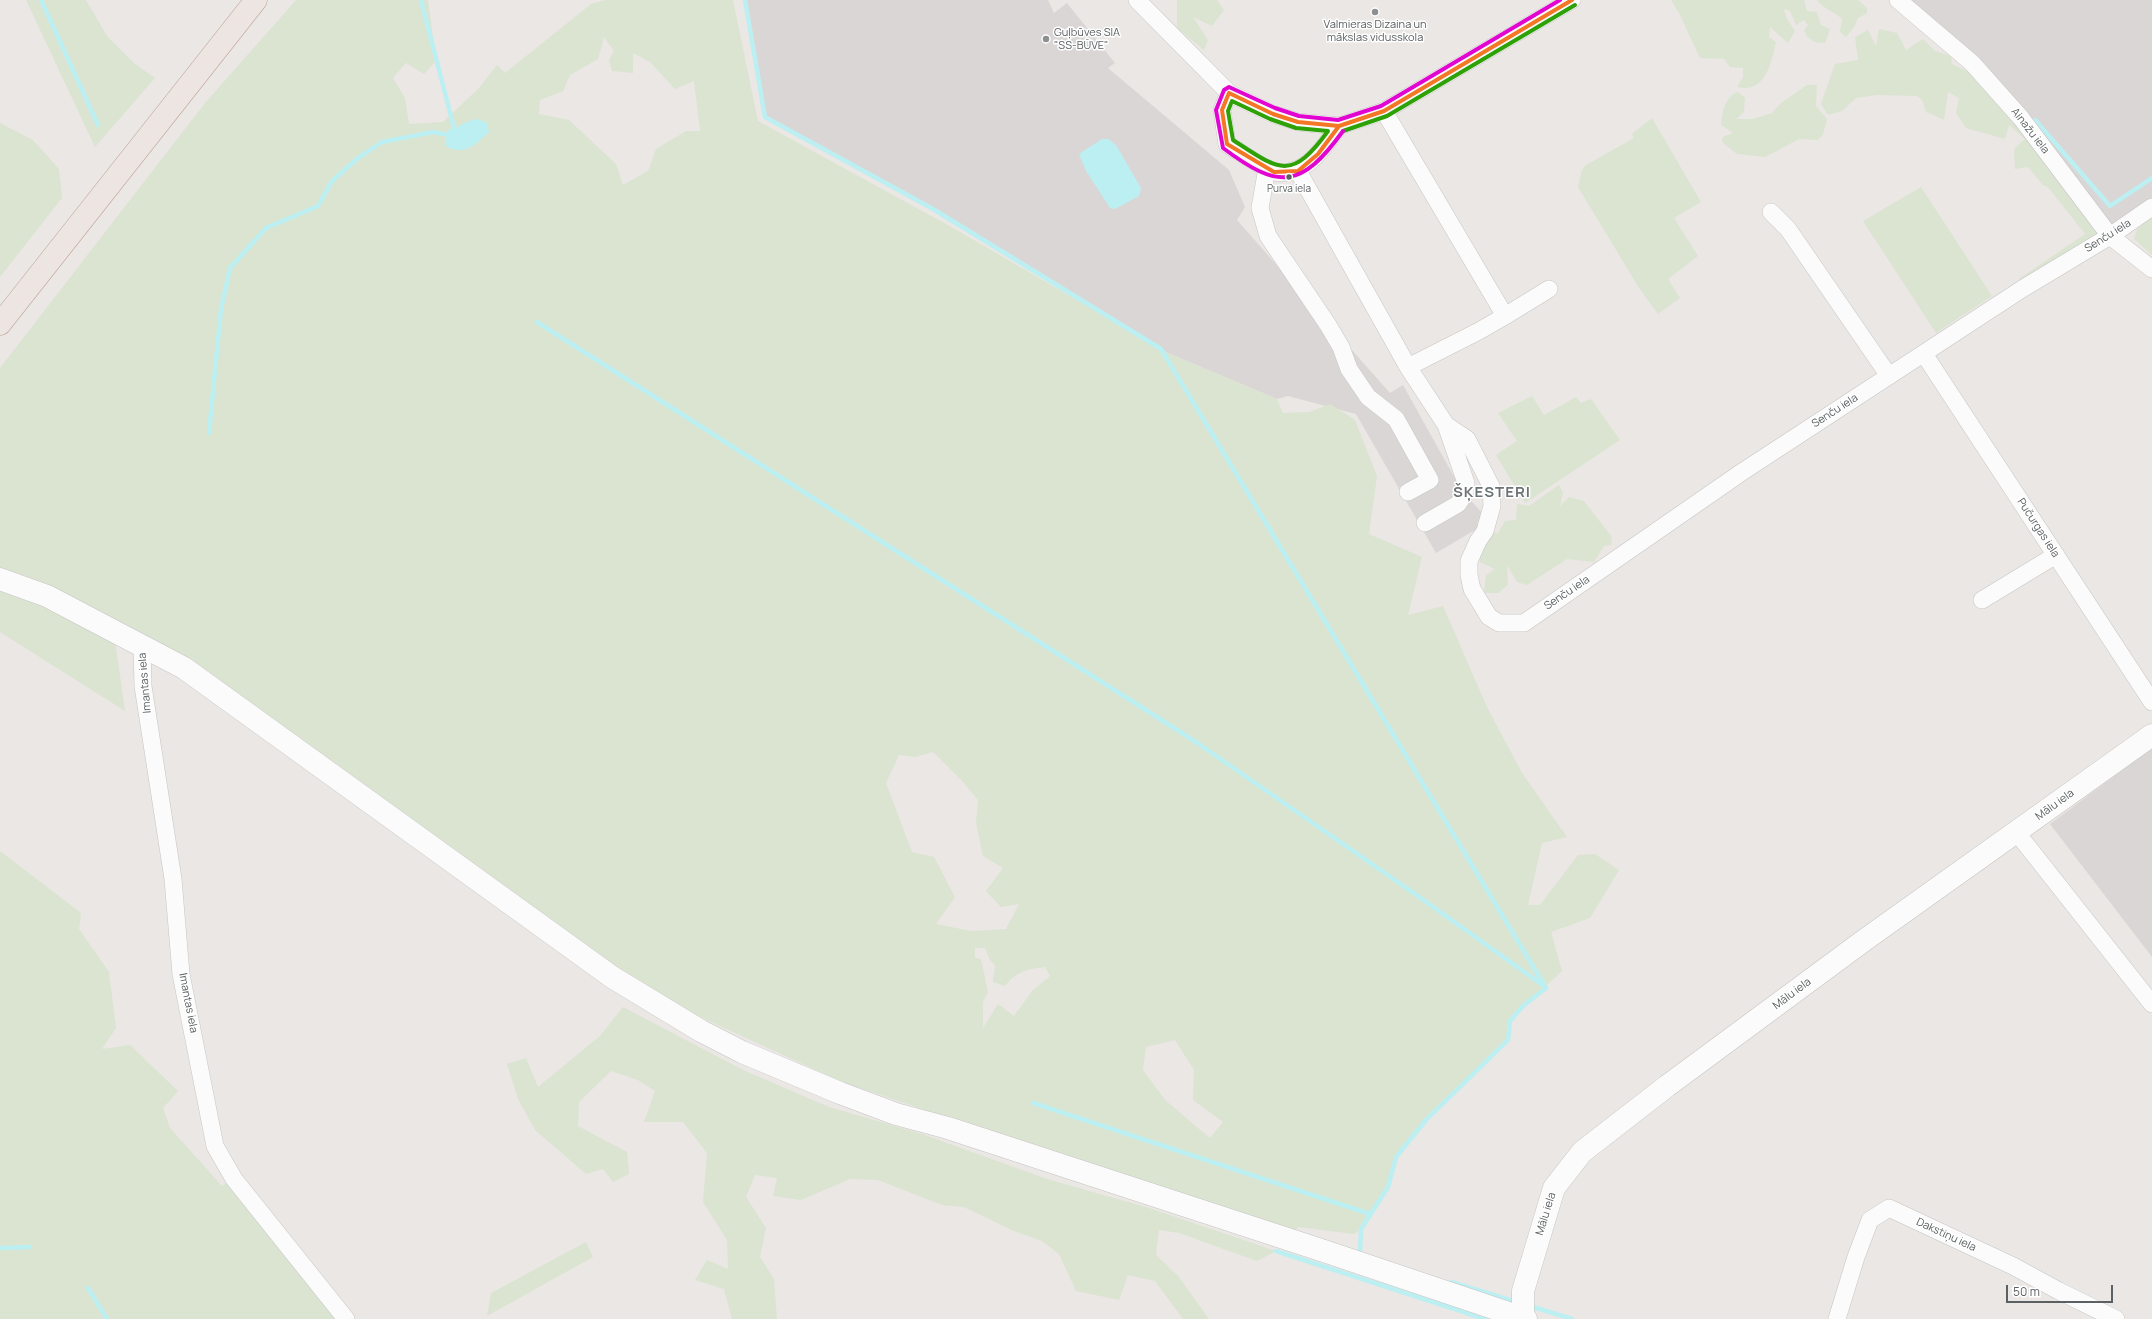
<!DOCTYPE html>
<meta charset="utf-8">
<style>
body{margin:0}
#map{position:relative;width:2152px;height:1319px;overflow:hidden;background:#eae7e4;font-family:Manrope,sans-serif}
canvas{display:block}
.scale{position:absolute;left:2006px;top:1285px;width:107px;height:18px;box-sizing:border-box;border:2px solid #5b6062;border-top:0;padding-left:5px;font-size:12px;line-height:14px;white-space:nowrap;color:#5b6062;-webkit-text-stroke:3px #fff;paint-order:stroke}
</style>
<div id="map">
<canvas width="2152" height="1319"></canvas>
<div class="scale">50 m</div>
</div>
<script>
const context = document.querySelector('canvas').getContext('2d');
context.lineJoin = 'round';
function fillPath(path, color) { context.fillStyle = color; context.fill(path, 'evenodd'); }
function trace(path, color, width, dash) { context.strokeStyle = color; context.lineWidth = width; context.lineCap = dash ? 'butt' : 'round'; context.setLineDash(dash || []); context.stroke(path); }
function drawText(font, color, halo, rows, align = 'center') {
  context.font = font + ' Manrope,sans-serif'; context.lineWidth = 3; context.setLineDash([]); context.textBaseline = 'middle'; context.strokeStyle = halo; context.fillStyle = color; for (const [text, x, y, turn = 0] of rows) {
    context.save(); context.translate(x, y); context.rotate((+turn || 0) * Math.PI / 180); context.textAlign = isNaN(turn) ? turn : align; if (halo) context.strokeText(text, 0, 0); context.fillText(text, 0, 0); context.restore();
  }
}
const industrial = new Path2D(`
 M 745,0 L 1048,0 L 1054,13 L 1067,3 L 1115,63 L 1108,68 L 1229,170 L 1245,207 L 1237,220 L 1274,262 L 1390,393 L 1403,385 L 1462,491 L 1486,517 L 1477,522 L 1480,527 L 1436,553 L 1356,414 L 1288,396 L 1277,399 L 1168,353 L 933,209 L 765,117 Z
 M 1898,0 L 2152,0 L 2152,208 L 2110,236 L 2021,118 Z
 M 2152,748 L 2152,957 L 2050,824 Z`);
const green = new Path2D(`
 M 26,0 L 86,0 L 107,36 L 135,64 L 155,78 L 95,147 Z
 M 296,0 L 428,0 L 436,61 L 424,74 L 406,63 L 393,78 L 405,98 L 409,124 L 443,122 L 479,88 L 497,65 L 505,73 L 591,4 L 605,0 L 733,0 L 758,121 L 955,229 L 1168,353 L 1277,399 L 1283,413 L 1309,412 L 1330,404 L 1355,420 L 1377,476 L 1369,534 L 1422,557 L 1408,615 L 1443,606 L 1487,707 L 1522,773 L 1567,837 L 1542,843 L 1528,905 L 1540,905 L 1578,855 L 1595,854 L 1619,870 L 1590,918 L 1551,932 L 1562,971 C 1553,981 1513,1012 1510,1021 C 1508,1027 1509,1035 1508,1040 L 1426,1120 L 1396,1157 L 1388,1187 L 1361,1229 L 1354,1234 L 1299,1227 L 1291,1233 L 842,1082 L 637,988 L 145,636 L 0,570 L 0,368 L 205,103 ZM 604,37 L 614,51 L 609,60 L 612,71 L 633,73 L 633,53 L 650,62 L 675,89 L 694,81 L 700,131 L 686,131 L 656,149 L 648,171 L 623,185 L 616,164 L 569,120 L 539,114 L 540,100 L 563,91 L 570,75 L 598,59 ZM 933,752 L 963,782 L 978,800 L 976,823 L 983,856 L 1003,868 L 986,891 L 1001,907 L 1019,904 L 1006,929 L 971,931 L 936,924 L 955,897 L 934,857 L 912,852 L 886,783 L 899,755 L 915,757 ZM 975,948 L 985,948 L 990,960 L 995,965 L 993,982 L 1005,986 C 1017,971 1027,969 1045,967 L 1050,976 L 1032,991 L 1014,1016 L 998,1004 L 983,1028 L 983,1002 L 988,992 L 981,959 L 975,958 ZM 1175,1040 L 1194,1070 L 1193,1100 L 1223,1122 L 1210,1138 L 1165,1100 L 1143,1070 L 1146,1047 Z
 M 1177,0 L 1217,0 L 1224,10 L 1212,26 L 1193,17 L 1208,40 L 1204,50 L 1177,28 Z
 M 1671,0 L 1804,0 L 1807,11 L 1817,12 L 1821,25 L 1830,29 L 1825,43 C 1814,43 1808,40 1804,30 L 1808,25 L 1804,20 L 1796,25 L 1790,11 L 1784,9 L 1787,19 L 1795,31 L 1788,43 L 1770,27 L 1769,37 L 1776,42 C 1771,64 1765,94 1737,87 L 1743,77 L 1743,68 L 1730,67 L 1724,59 L 1700,58 L 1679,13 Z
 M 1817,0 L 1858,0 L 1867,8 L 1867,13 L 1858,18 L 1854,27 L 1846,37 L 1840,32 L 1842,19 C 1835,12 1822,8 1817,0 Z
 M 1879,29 L 1897,33 L 1906,50 L 1923,39 L 1935,51 L 1951,56 L 1952,64 L 1973,74 L 2100,219 L 2098,253 L 2063,274 L 2019,287 L 2019,279 L 2085,234 L 2048,187 L 2043,185 L 2028,167 L 2015,169 L 2014,149 L 2025,139 L 2009,125 L 2005,139 L 1966,128 L 1956,113 L 1959,98 L 1948,92 L 1944,120 L 1926,112 L 1922,100 L 1917,96 L 1877,95 L 1856,98 L 1842,111 L 1828,115 L 1821,104 L 1835,64 L 1858,60 L 1855,37 L 1868,30 L 1876,46 Z
 M 1807,85 L 1817,85 L 1816,106 L 1827,119 L 1823,134 L 1818,140 L 1799,139 L 1765,157 L 1737,154 L 1722,142 L 1723,137 L 1733,133 L 1721,125 C 1723,112 1724,97 1738,92 L 1745,98 L 1744,112 L 1736,119 L 1753,119 L 1772,113 L 1781,103 Z
 M 1652,118 L 1701,202 L 1674,218 L 1698,256 L 1668,279 L 1680,298 L 1658,314 L 1639,288 L 1578,187 L 1582,170 L 1586,165 L 1634,138 L 1632,134 Z
 M 0,123 L 33,140 L 59,169 L 62,198 L 0,277 Z
 M 1921,187 L 1992,296 L 1936,333 L 1863,221 Z
 M 2152,216 L 2152,255 L 2134,239 L 2137,229 Z
 M 1532,396 L 1544,415 L 1576,397 L 1581,403 L 1591,399 L 1620,440 L 1525,503 L 1496,455 L 1517,441 L 1498,413 Z
 M 1559,485 L 1563,493 L 1560,506 L 1569,497 L 1584,501 L 1612,537 L 1611,545 L 1604,546 L 1594,562 L 1567,559 L 1527,585 L 1517,582 L 1507,565 L 1508,585 L 1498,593 L 1484,593 L 1486,575 L 1495,569 L 1480,562 L 1480,547 L 1490,532 L 1498,533 L 1505,521 L 1516,520 L 1517,504 L 1529,506 Z
 M 0,589 L 66,614 L 115,641 L 125,711 L 0,632 Z
 M 0,851 L 81,913 L 79,929 L 109,972 L 116,1028 L 102,1049 L 130,1045 L 178,1091 L 163,1108 L 170,1128 L 222,1186 L 229,1181 L 339,1319 L 0,1319 Z
 M 623,1007 L 743,1070 L 829,1107 L 922,1134 L 1047,1179 L 1149,1208 L 1276,1251 L 1257,1261 L 1179,1233 L 1159,1230 L 1156,1255 L 1178,1276 L 1209,1319 L 1183,1319 L 1155,1281 L 1128,1275 L 1119,1300 L 1076,1291 L 1059,1254 L 1042,1241 L 1014,1231 L 964,1207 L 942,1205 L 878,1180 L 850,1179 L 801,1200 L 773,1196 L 777,1178 L 755,1175 L 746,1197 L 766,1228 L 760,1257 L 774,1279 L 777,1319 L 732,1319 L 724,1289 L 695,1280 L 707,1260 L 728,1269 L 727,1240 L 703,1202 L 707,1153 L 683,1122 L 644,1122 L 655,1091 L 638,1080 L 611,1071 L 579,1102 L 578,1126 L 627,1152 L 629,1174 L 613,1182 L 603,1169 L 586,1174 L 535,1130 L 518,1099 L 507,1064 L 526,1058 L 538,1087 L 600,1036 Z
 M 586,1242 L 593,1257 L 487,1316 L 491,1293 Z`);
const water = new Path2D(`
 M 478,119 L 487,123 L 489,132 C 476,144 464,157 446,146 L 445,140 C 453,128 464,121 478,119 Z
 M 1102,139 L 1108,139 L 1116,145 L 1141,188 L 1139,196 L 1115,209 L 1110,208 L 1086,171 L 1079,154 Z`);
const stream = new Path2D(`
 M 41,0 L 98,125
 M 745,0 L 765,117 L 933,209 L 1161,349 L 1546,988
 M 2035,120 L 2110,206 L 2152,178
 M 537,322 L 1196,742 L 1415,894 L 1544,986
 M 209,433 L 221,309 L 230,268 L 266,228 L 318,206 L 332,181 L 358,158 L 382,142 L 433,132 L 448,135 L 454,128 L 421,0
 M 1033,1103 L 1370,1214
 M 0,1248 L 30,1247
 M 1276,1251 L 1485,1319
 M 1364,1255 L 1360,1253 L 1361,1229 L 1388,1187 L 1396,1157 L 1426,1120 L 1508,1040 L 1510,1021 L 1523,1006 L 1546,988
 M 1451,1282 L 1513,1301
 M 88,1288 L 107,1319
 M 1533,1307 L 1572,1319`);
const street = new Path2D(`
 M 1137,0 L 1229,93 L 1273,114 L 1298,122 L 1339,126 L 1384,111 L 1572,0
 M 1898,0 L 1972,63 L 2021,118 L 2110,236 L 2152,269
 M 1229,93 L 1222,110 L 1227,144 C 1237,150 1267,171 1275,172 C 1306,177 1323,148 1339,126
 M 1384,111 L 1505,316 L 1479,331 L 1408,367
 M 1267,168 L 1260,208 L 1268,236 L 1328,325 L 1341,347 L 1349,369 L 1368,397 L 1396,419 L 1430,480 L 1408,492
 M 1298,171 L 1408,367 L 1446,425 L 1466,483 L 1465,493 L 1458,504 L 1425,523
 M 1771,212 L 1788,229 L 1889,376
 M 1505,316 L 1549,289
 M 1924,354 L 2152,702
 M 1446,425 L 1467,439 L 1491,486 L 1492,506 L 1485,531 L 1478,541 L 1469,561 L 1469,575 L 1472,589 L 1489,617 L 1499,623 L 1524,623 L 1742,472 L 2022,289 L 2110,236 L 2152,207
 M 1982,600 L 2056,555
 M 142,645 L 143,686 L 173,879 L 181,974 L 215,1146 L 234,1179 L 346,1319
 M 2017,833 L 2152,1004
 M 1837,1319 L 1856,1257 L 1870,1220 L 1889,1208 L 2013,1266 L 2059,1291 L 2116,1319`);
const secondary = new Path2D(`
 M 0,579 L 47,596 L 184,668 L 612,977 L 701,1031 L 742,1052 L 840,1093 L 896,1114 L 948,1128 L 1324,1251 L 1526,1319
 M 1523,1319 L 1523,1291 L 1554,1188 L 1582,1152 L 1667,1086 L 1866,939 L 2152,735`);
const highway = new Path2D(`
 M 0,324 L 256,0`);
const bus1 = new Path2D(`
 M 1229,93 L 1222,110 L 1227,144 L 1274,172 L 1298,171 L 1318,154 L 1339,126 L 1384,111 L 1572,0
 M 1229,93 L 1273,114 L 1298,122 L 1339,126 L 1366,117`);
const bus2 = new Path2D(`
 M 1232,101 L 1270,119 L 1296,128 L 1328,131 C 1291,182 1279,170 1233,140 L 1228,111 Z
 M 1343,131 L 1387,116 L 1575,5`);
const bus3 = new Path2D(`
 M 1343,131 C 1301,189 1279,190 1223,148 L 1216,110 L 1224,90 L 1229,87 L 1275,108 L 1299,116 L 1338,120 L 1381,106 L 1560,0`);
const markers = [
 [1375,12,4,"#8d8f90"],
 [1046,39,4,"#8d8f90"],
 [1289,177,3.5,"#5b6062"]
];
const busNames = [
 ["Purva iela",1289,189]
];
const poiNames = [
 ["Valmieras Dizaina un",1375,25],
 ["mākslas vidusskola",1375,38],
 ["Guļbūves SIA",1054,33,"left"],
 ["\"SS-BŪVE\"",1054,46,"left"]
];
const streetNames = [
 ["Ainažu iela",2030,131,52],
 ["Senču iela",2108,236,-32],
 ["Senču iela",1835,411,-33],
 ["Pučurgas iela",2038,528,57],
 ["Senču iela",1567,593,-34],
 ["Imantas iela",145,683,-95],
 ["Mālu iela",2055,805,-36],
 ["Mālu iela",1792,994,-37],
 ["Imantas iela",188,1003,79],
 ["Mālu iela",1546,1214,-73],
 ["Dakstiņu iela",1946,1235,25]
];
const districtNames = [
 ["ŠĶESTERI",1492,493]
];
fillPath(industrial, '#dad6d5');
fillPath(green, '#dbe4d1');
fillPath(water, '#bceff1');
trace(stream, '#bceff1', 4.5);
trace(street, '#c6c5c4', 18);
trace(secondary, '#c6c5c4', 23);
trace(highway, '#bea295', 23);
trace(street, '#fcfbfb', 17);
trace(secondary, '#fcfbfb', 22);
trace(highway, '#ede5e1', 22);
trace(bus1, '#f37725', 4);
trace(bus2, '#2da105', 4);
trace(bus3, '#e205d1', 4);
for (const [x, y, r, color] of markers) { const dot = new Path2D(); dot.arc(x, y, r, 0, 2 * Math.PI); context.fillStyle = color; context.fill(dot); trace(dot, '#fff', 1.5); }
drawText('10px', '#5b6062', '#fff', busNames);
drawText('11px', '#5b6062', '#fff', poiNames);
drawText('11px', '#5b6062', '#fff', streetNames);
context.letterSpacing = '1px';
drawText('bold 15px', '#6c7374', '#fff', districtNames);
context.letterSpacing = '0px';
</script>
